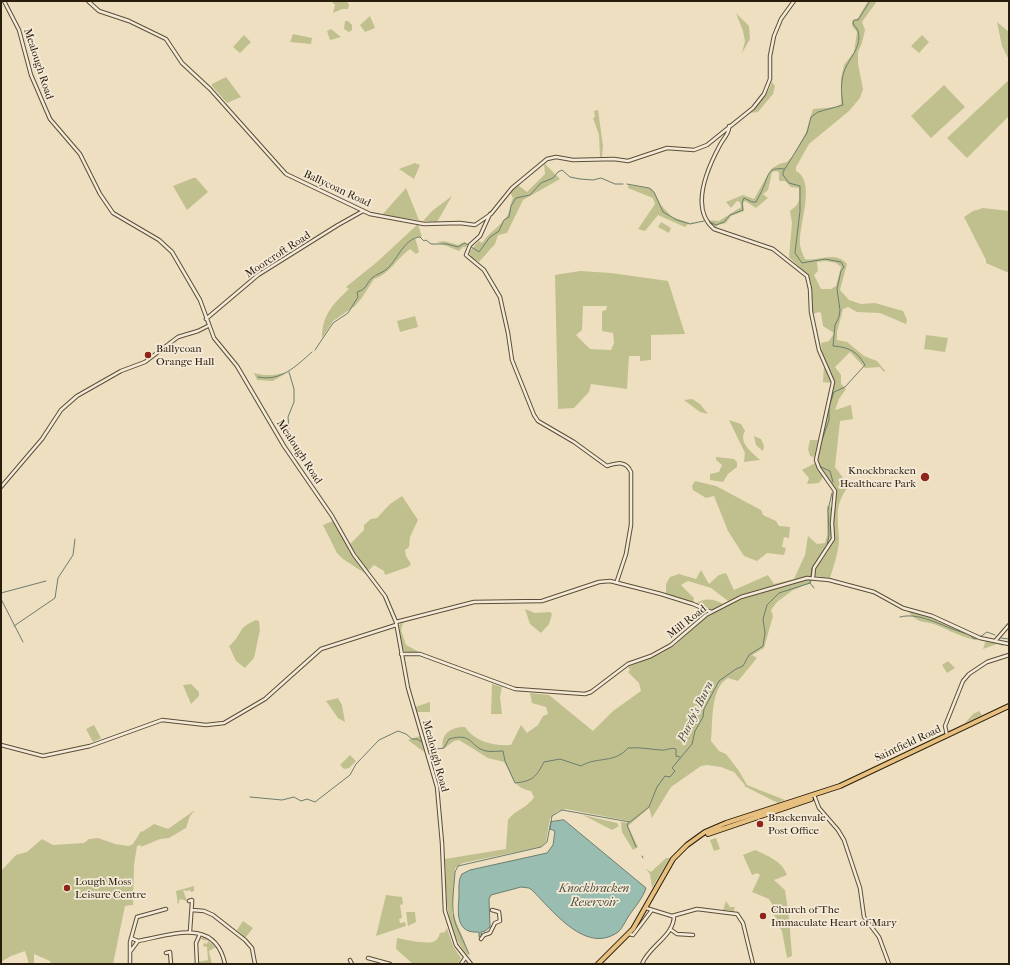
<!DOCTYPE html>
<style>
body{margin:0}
#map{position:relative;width:1010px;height:965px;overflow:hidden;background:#eedfc1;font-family:"IM FELL French Canon",serif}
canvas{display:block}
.frame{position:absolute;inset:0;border:2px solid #291d0b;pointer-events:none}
</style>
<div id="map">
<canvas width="1010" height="965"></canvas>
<div class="frame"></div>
</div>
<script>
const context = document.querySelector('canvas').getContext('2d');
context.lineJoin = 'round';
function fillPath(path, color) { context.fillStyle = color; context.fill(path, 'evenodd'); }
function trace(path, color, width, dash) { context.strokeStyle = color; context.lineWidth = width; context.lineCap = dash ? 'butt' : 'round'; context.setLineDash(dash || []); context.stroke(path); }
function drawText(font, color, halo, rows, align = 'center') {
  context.font = font + ' "IM FELL French Canon",serif'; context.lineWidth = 3.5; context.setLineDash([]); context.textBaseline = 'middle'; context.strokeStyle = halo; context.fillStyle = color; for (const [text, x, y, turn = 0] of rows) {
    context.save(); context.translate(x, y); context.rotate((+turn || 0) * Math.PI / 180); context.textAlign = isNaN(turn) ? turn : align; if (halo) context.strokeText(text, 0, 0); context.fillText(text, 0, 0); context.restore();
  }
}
const green = new Path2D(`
 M 331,1 L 347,1 L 349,5 L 348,9 L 342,9 L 333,13 L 335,5 Z
 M 868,1 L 877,1 L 862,22 L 865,30 L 862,43 L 858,52 L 858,64 L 863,89 L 860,98 L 849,111 L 809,144 L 796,167 L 796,171 C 815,180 801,220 800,238 C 799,246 802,252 805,259 C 820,262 834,250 847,264 L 840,290 L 849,300 L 861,304 L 875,303 L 903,311 L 907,320 L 906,324 L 880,313 L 857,312 L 848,307 L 843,309 L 837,332 L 837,340 L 847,342 L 864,356 L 877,361 L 886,372 L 883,371 L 880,367 L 865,368 L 850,352 L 835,367 L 841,375 L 841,384 L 846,389 L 839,399 L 835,410 L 851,405 L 853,419 L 840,421 L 835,467 L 849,486 C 834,504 838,517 839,538 C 839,551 834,565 830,578 L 814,576 L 811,583 L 793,590 L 777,602 L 771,610 L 773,616 L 764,648 L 752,655 L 757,658 L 738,681 L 728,678 C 710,688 713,722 711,741 L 719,751 L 726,754 L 739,771 L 747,785 L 785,800 L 778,803 L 744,786 L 745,785 L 734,772 L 721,767 L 707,765 L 701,766 L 671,787 L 652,818 L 649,808 L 628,826 L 638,847 L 633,850 L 622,832 L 621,822 L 630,823 L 629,821 L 566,809 L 558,811 L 550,818 L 546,842 L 541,847 L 463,863 L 455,868 L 452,914 L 454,915 C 458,930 467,941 468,956 C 443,926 447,895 445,859 L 506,849 L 508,820 C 514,810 528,808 534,797 L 531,791 C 511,787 513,775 504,762 L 488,758 L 459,740 L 454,741 L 443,749 C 440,734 451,727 465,727 C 475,742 494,746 511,745 L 521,725 L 527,733 L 538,725 L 543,716 L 548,714 L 546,707 L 532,703 L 530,693 L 549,695 L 593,731 L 613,711 L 641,691 L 639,683 L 628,672 L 630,670 L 628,667 L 662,653 L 674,646 L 705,618 L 743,598 L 763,591 L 760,589 L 728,601 L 711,588 L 688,581 L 681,585 L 694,598 L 693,602 L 696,604 C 704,597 715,599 723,604 L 712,610 L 666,594 L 666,584 L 670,577 L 679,574 L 696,579 L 701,570 L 709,584 L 719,575 L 726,573 L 734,590 L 768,575 L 774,584 L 794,579 L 805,555 L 808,536 L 817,544 L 825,543 L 827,536 L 827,506 L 831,507 L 832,538 L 830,543 L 832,543 L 832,511 L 835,489 L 821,471 L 816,459 L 834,383 L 831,373 L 822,356 L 821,343 L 829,341 L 834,333 L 823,326 L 821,313 L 819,312 L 813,314 L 811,283 L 808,276 L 789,257 L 792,223 L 790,211 L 797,205 L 799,200 L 799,188 L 791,187 L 785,181 L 779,181 L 779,173 L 777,171 L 772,172 L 768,190 L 763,194 L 768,198 L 756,208 L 745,201 L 743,203 L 744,211 L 731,216 L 726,223 L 718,225 L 715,228 L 707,220 L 719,221 L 741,207 L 740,202 L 737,201 L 731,208 L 726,202 L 743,195 L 754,199 L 771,169 L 779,164 L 787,162 L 793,156 L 806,132 L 813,109 L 836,107 L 841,104 L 841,79 L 844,65 L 854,52 L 857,32 L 852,26 L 852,21 L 858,18 ZM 826,261 L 836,263 L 841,267 L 836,286 L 831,289 L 821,289 L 814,275 L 818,271 L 817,262 Z
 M 736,13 L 749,26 L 750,39 L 742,53 L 745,41 L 743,31 Z
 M 370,16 L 375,28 L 365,32 L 360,25 Z
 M 345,21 L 348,21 L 352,25 L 352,30 L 349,32 L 344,29 Z
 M 997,22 L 1009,32 L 1009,60 L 1002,46 Z
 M 331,29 L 341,37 L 330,40 L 327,31 Z
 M 293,34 L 312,38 L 311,44 L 290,42 Z
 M 244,35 L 251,42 L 240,53 L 233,47 Z
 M 922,35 L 929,42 L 919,53 L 911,46 Z
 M 226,77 L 241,97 L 227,103 L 212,86 L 212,84 Z
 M 1009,80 L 1009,116 L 967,158 L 947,138 Z
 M 772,82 L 775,86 L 773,94 L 758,112 L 749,113 C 760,104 767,95 772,82 Z
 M 944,85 L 965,107 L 931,138 L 911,116 Z
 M 598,110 L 603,146 L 602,157 L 600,157 L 599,135 L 593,118 L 595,117 L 594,111 Z
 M 415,163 L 420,165 L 414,179 L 399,169 Z
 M 544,163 L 560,179 L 523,200 L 507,233 L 498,235 L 495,244 L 479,262 L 471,257 L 469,252 L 479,241 L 482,243 C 489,232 500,227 507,216 C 510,212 510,204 513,198 L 510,192 L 518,185 L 527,192 L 545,174 Z
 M 193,178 L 196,178 L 208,192 L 187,210 L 173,186 Z
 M 628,185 L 651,188 L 654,192 L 661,205 L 672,217 L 690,223 L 704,220 L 688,224 L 685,227 L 658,215 L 645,231 L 638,229 L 655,204 L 653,198 L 628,188 Z
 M 406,188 L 419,220 L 382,215 Z
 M 452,196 L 437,222 L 423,221 L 432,211 Z
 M 983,208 L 1009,211 L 1009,273 L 986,263 L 986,260 L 964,217 L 973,211 Z
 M 661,222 L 671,228 L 669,233 L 658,227 Z
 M 418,224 L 422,237 L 415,237 L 419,252 L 416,254 L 410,249 C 396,259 390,274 374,279 L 361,299 L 355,306 L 333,321 L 322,338 C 322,315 333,304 349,289 L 346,287 L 377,262 Z
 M 444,241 L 458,245 L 464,242 L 468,244 L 466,247 L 463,247 L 459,251 L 437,242 Z
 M 580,271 L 611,273 L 668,281 L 685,334 L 651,335 L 651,360 L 640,361 L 640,356 L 629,356 L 627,389 L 591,384 L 589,392 L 574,408 L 558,409 L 555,275 ZM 583,306 L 607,306 L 606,310 L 602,311 L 602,331 L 613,333 L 614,343 L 611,350 L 590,349 L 576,335 L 582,330 Z
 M 415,316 L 418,327 L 400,332 L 397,321 Z
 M 926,335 L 948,338 L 945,352 L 924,349 Z
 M 824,365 L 831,383 L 823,382 Z
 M 288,372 L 273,381 L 257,380 L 254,373 C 268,377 275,375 288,372 Z
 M 692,399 L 700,404 L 708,414 L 700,412 L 684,400 Z
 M 729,420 L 741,424 L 745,431 C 738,443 752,452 760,460 L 744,462 L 745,453 Z
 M 754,436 L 761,439 L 764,446 L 763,451 L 756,445 Z
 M 810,440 L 819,440 L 814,457 L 810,456 L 808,449 Z
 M 716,457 L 734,459 L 737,462 L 737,467 L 728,474 L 723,482 L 710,480 L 710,474 L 719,472 L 722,465 L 716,460 Z
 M 815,463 L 823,477 L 819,483 L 807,484 L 809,478 L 802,470 Z
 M 695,481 L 716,486 L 761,510 L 763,515 L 776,521 L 779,526 L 790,527 L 789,538 L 784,537 L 782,547 L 786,548 L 784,555 L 767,553 L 757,561 L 744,556 L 728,531 L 714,496 L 706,498 L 693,490 L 692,486 Z
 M 402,496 L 418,520 L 410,537 L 409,547 L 405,550 L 406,556 L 411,564 L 408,567 L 385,575 L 384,571 L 374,565 L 368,571 L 361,562 L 350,544 L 364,530 L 364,525 L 371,519 L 377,518 L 390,504 Z
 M 333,521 L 357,562 L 366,574 L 343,559 L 337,553 L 323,525 Z
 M 525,609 L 535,613 L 550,612 L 552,614 L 549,624 L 541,633 L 530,624 Z
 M 908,610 L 933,618 L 981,640 C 968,641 947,629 934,624 C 928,622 922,623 916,619 C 913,617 910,615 908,610 Z
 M 427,615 L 403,623 L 401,630 L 406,645 L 421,653 L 405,652 L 403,649 L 399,626 L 401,623 Z
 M 256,620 L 259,621 L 260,630 L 254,658 L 245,668 L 236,661 L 229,646 C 243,635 236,628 256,620 Z
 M 986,640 L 1003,644 L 1003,646 L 997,644 L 983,649 Z
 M 948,661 L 955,668 L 947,673 L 942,665 Z
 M 191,684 L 199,692 L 199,696 L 191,704 L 183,685 Z
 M 492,684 L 502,687 L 500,697 L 502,714 L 491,714 Z
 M 338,698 L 342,705 L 345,722 L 338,718 L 326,701 Z
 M 430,702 L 430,712 L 416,712 L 415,707 Z
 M 979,711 L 982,715 L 965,723 L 973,714 Z
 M 94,725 L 101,738 L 93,742 L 86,729 Z
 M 420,736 L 424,752 L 408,740 Z
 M 350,755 L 356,761 L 349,768 L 344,769 L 340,765 Z
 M 195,810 L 190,816 L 186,828 L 169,838 L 160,839 L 141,847 L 141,845 L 137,846 L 134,865 L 133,905 L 125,906 L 113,964 L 51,964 L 50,961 L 34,954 L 34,964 L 29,964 L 25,951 L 11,956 L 1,962 L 1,871 L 16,855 L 27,852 L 42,839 L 53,845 L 84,843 L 89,839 L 98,838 L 115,844 L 129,846 L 133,844 L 141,831 L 142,832 L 154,824 L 168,829 Z
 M 583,815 L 617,823 L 619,826 L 612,830 Z
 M 716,838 L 720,849 L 714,851 L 710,840 Z
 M 627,846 L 646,869 L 651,872 L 666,858 L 670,858 L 652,888 L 650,874 Z
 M 755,850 C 768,856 782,861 787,875 L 774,880 L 785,890 L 789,917 L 792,956 L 787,958 L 782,931 L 776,923 L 772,904 L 769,899 L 752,892 L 760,875 L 757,873 L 752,875 L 743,855 Z
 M 194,886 L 194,891 L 191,892 L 190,890 L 187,891 L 183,890 L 187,901 L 180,899 L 178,905 L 176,891 Z
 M 386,895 L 402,897 L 403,904 L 400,905 L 402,918 L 399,919 L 400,923 L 405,922 L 406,926 L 376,936 Z
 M 726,901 L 730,907 L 734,907 L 735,906 L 734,911 L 723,910 Z
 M 406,912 L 415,912 L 416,922 L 408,926 Z
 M 243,921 L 253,928 L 245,938 L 237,930 Z
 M 447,928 L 453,946 L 461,958 L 458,964 L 413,964 L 396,949 L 397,938 C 406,940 428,945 435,941 C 438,939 439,936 440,933 L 445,932 Z
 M 203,937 L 216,947 L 209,951 L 212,964 L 198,964 L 198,962 L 208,960 L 207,947 L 203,946 L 204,943 L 207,944 L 208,941 L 200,939 Z`);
const water = new Path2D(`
 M 564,820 L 646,888 C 643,898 634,908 628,917 C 625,922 622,929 618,932 C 586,955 553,911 532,890 L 529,888 L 521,887 L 491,895 L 489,899 L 490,927 L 485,931 L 481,932 L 482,937 L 479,937 L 479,932 C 455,934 458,912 459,896 C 459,889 458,880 462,874 L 470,870 L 547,853 L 553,845 L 555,831 L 550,829 L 551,822 Z`);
const stream = new Path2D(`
 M 627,184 L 649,188 L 654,192 L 663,212 L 677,220 L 690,224 L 704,221
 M 710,222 L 716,225 L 724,222 L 730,215 L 743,210 L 742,203 L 744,198 L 752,202 L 756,202 C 758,198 761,193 763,188 C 769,175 767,167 784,169
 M 315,350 L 333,323 L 348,313 L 358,297 L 357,292 C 367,289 365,285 372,278 C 376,274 383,273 388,268 C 398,258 405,238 420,237 L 424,241 L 426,240 L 431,244 L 447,244 L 458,247 L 465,243 L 479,252 L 490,237 L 499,231 L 504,220 L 509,217 L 511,206 L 516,198 L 530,195 L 541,183 L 553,178 L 558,172 L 562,170 L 570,177 L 580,179 L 593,180 L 601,178 L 615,184 L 623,184
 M 289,372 L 294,389 L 294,402 L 288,417 L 289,429
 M 258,377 C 281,382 296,366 312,352
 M 820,446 L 829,420 L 829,407 L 834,392 L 845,387 L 865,365 C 857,351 848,347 833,346 L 835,325 L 839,317 L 840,310 L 837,289 L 841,271 L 844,267 L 841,262 L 825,259 L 802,263 L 795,253 L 800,211 L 800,186 L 789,183 L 783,175 L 783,172 L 807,133 L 811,117 L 818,112 L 843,105 C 841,93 840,77 847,65 C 852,56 862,44 858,31 C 857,28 854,26 853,23 L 854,20 L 858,20 L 870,1
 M 819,464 L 821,467 L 830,471 L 833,482
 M 827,546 L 829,534 L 828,510 L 832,493
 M 810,583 L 814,588
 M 1,593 L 46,581
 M 1,599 L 23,642
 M 900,617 C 922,611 947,630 969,634 L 974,639 L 977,638
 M 14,626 L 55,598 L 58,578 L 73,555 L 75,539
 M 980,637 L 987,632 L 995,635
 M 1001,638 L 1009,639
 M 425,744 L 436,749 L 444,748 L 449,739 C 474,732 469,747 486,751 C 491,752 498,751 503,751 L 505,761 L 515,783 C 533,781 536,777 544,762 L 560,759 L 581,766 C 598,756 614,764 628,748 C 639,747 649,749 660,750 C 666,751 671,747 676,749 L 676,756 L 680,757
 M 250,797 L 282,800 L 294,797 L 301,801 L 307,799 L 315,802 L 350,775 L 356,764 L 379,740 L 398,731 L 406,734 L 412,739 L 417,739 L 422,742
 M 629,822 L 627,825 L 636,847
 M 642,856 L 643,858
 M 469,954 C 465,944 460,935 456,925 C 450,910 454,889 455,872 L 458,866 L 541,847 L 547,842 L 552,816 L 562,810 L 630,822 L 649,807 L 657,787 L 665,776 L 670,777 L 675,771 L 672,768 L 692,744 L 695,731 L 703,717 L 704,709 L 719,681 L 736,669 L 743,666 L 749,655 L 763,646 L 765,633 L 763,619 L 767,605 L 779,593 L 810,583 L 812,568 L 825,548`);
const minor = new Path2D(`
 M 4,1 L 19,30 L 31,75 L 50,119 L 80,154 L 100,194 L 113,213 L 159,240 L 172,252 L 200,300 L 214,338 L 237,366 L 284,446 L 332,516 L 354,555 L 385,596 L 396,622 L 408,688 L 437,787 L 442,843 L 445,911 L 456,945 L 471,964
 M 88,1 L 99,11 L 129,21 L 166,39 L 182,63 L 210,89 L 286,174 L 370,214 L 424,224 L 460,223 L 475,225 L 491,214 L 512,188 L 547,159 L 556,157 L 573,160 L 614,159 L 628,161 L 667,148 L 694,150 L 707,145 L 753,108 L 764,94 L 770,79 L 770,56 L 774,36 L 781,19 L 794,1
 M 729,126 C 730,133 723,139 720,145 C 707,169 690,209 714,229 L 773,249 L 807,276 L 810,289 L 811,312 L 819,350 L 833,382 L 816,460 L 819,468 L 835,491 L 832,523 L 833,539 L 814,568 L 813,577
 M 490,214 L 480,236 L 470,245 L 466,255 L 484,270 L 500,297 L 508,333 L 512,360 L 534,415 L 538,421 L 574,442 L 607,466 C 617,463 626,460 631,472 L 631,525 L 626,554 L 617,581
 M 206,319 L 258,275 L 338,225 L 363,211
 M 1,487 L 42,439 L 61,410 L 77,396 L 121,371 L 145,362 L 178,337 L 198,331 L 208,326
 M 396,622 L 474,602 L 542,601 L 599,582 L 610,581 L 661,594 L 693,604 L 711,612
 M 996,640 L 1009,625
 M 401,654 L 420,654 L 515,689 L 585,694 L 591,692 L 628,664 L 651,656 L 671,645 L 706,615 L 741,597 L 807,578 L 829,580 L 874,592 L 903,608 L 932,616 L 980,638 L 1009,644
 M 947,735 L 945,726 L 963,681 L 969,674 L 987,662 L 1009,655
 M 1,745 L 43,756 L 90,746 L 162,720 L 206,725 L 224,723 L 265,699 L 321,649 L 396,625
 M 814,795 L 819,808 L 838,830 L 844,840 L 860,888 L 864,917 L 879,937 L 889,964
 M 189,901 L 192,900 L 192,902 L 190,931
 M 646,908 L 672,916 L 697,909 L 737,914 L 743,923 L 753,964
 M 192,910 L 204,911 L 213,915 L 245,940 L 252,948 L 255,964
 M 670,929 L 677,934 L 693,935
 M 629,934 L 633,935 L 652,910
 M 131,938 L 138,941 C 171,935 215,917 225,964
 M 481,939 L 484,935 L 490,933 L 495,923 L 500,921 L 499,912 L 492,910
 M 130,952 L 138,941
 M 166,953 L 170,952 L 171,964
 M 368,958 L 390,964
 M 350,960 L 352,964
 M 130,964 L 130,942 L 137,917 L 166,909
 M 197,964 L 196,943 L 200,934
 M 461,964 L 465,958
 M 642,964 C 649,946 674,936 674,916`);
const highway = new Path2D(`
 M 708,834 L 811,799
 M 598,964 L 633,929 L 673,859 L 687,845 L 705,832 L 726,823 L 840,786 L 1009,706`);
const markers = [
 [148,355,4,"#8f2418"],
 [925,477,5,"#8f2418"],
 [760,824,4,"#8f2418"],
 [67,888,4,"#8f2418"],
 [763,916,4,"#8f2418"]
];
const streetNames = [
 ["Mealough Road",38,64,72],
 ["Ballycoan Road",337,189,25],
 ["Moorcroft Road",278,255,-33],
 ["Mealough Road",299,452,57],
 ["Mill Road",687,622,-38],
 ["Saintfield Road",908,744,-25],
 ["Mealough Road",435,756,75]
];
const poiNames = [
 ["Ballycoan",156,349],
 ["Orange Hall",156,362],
 ["Knockbracken",916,471,"right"],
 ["Healthcare Park",916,484,"right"],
 ["Brackenvale",768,818],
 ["Post Office",768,831],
 ["Lough Moss",75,882],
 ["Leisure Centre",75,895],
 ["Church of The",771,910],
 ["Immaculate Heart of Mary",771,923]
];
const waterNames = [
 ["Purdy's Burn",696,712,-64],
 ["Knockbracken",594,889],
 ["Reservoir",594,903]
];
fillPath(green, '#bfc08e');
fillPath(water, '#99bdb1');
trace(water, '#6c7d6f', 1);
trace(stream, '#6c7d6f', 1);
trace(minor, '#5a4e38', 4.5);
trace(highway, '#291d0b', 6);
trace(minor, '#f4ead7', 2.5);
trace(highway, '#e7c080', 4);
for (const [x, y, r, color] of markers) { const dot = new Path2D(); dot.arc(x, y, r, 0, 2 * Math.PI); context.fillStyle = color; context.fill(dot); trace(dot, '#f4ead7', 1.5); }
drawText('11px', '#291d0b', '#f4ead7', streetNames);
drawText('11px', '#291d0b', '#f4ead7', poiNames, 'left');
drawText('italic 12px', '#4b4d3d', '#f4ead7', waterNames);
</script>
